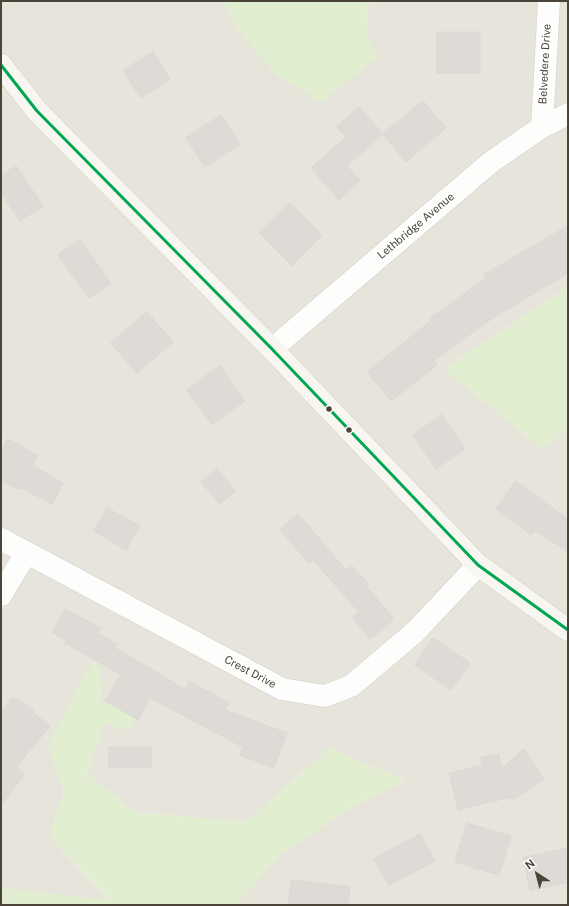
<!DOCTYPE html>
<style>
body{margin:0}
#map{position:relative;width:569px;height:906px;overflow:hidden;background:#f4f2ee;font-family:"Public Sans",sans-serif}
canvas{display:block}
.frame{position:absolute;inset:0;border:2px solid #4b4439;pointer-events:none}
.north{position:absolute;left:517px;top:854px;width:40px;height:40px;-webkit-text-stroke:3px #fff;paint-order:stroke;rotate:324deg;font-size:11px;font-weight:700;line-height:16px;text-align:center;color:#4b4439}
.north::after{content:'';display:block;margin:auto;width:14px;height:18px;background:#4b4439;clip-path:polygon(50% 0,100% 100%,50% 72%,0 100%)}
</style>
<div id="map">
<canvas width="569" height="906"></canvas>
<div class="frame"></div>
<div class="north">N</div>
</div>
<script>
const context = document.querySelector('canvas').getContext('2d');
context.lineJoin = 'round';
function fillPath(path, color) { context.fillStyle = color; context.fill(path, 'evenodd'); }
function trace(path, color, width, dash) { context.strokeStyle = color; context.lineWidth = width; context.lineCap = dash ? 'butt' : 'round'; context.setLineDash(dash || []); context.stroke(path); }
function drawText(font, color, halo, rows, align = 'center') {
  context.font = font + ' "Public Sans",sans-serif'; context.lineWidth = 4; context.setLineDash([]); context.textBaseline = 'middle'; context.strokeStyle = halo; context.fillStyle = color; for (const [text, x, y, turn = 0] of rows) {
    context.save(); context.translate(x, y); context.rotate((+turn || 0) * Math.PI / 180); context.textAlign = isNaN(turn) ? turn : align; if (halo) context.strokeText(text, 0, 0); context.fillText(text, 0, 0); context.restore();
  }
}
const residential = new Path2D(`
 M 1,1 L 224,1 L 240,33 L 366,36 L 369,1 L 568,1 L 568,287 L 444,369 L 542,448 L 568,429 L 568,905 L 236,905 L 277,857 L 350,808 L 405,781 L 330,748 L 246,822 L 135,812 L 87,774 L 104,721 L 137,711 L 99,702 L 102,688 L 48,743 L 64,792 L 49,836 L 109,901 L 1,888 Z`);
const green = new Path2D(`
 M 224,1 L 369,1 L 366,36 L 378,57 L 321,102 L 276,75 L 240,33 Z
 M 568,287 L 568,429 L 542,448 L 444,369 Z
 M 96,656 L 102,688 L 99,702 L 138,712 L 127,731 L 104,722 L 87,774 L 135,812 L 246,822 L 330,748 L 405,781 L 350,808 L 278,857 L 236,905 L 1,905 L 1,888 L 109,900 L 49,836 L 64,792 L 48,743 Z`);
const building = new Path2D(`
 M 437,32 L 480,32 L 480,73 L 437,73 Z
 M 153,52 L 170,79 L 141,98 L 123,71 Z
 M 423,101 L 446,128 L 406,162 L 383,134 Z
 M 359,107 L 383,134 L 347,166 L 360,181 L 339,200 L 311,168 L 346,137 L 337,127 Z
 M 221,115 L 240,144 L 205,167 L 186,138 Z
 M 16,166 L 43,206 L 20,221 L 1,193 L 1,176 Z
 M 290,203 L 322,235 L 292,266 L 259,233 Z
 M 568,226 L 568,273 L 490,320 L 433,361 L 437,365 L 391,401 L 367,372 L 432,320 L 430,318 L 486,278 L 484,275 Z
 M 80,240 L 111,283 L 89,298 L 58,255 Z
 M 147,312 L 173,342 L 137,373 L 111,343 Z
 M 220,366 L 245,401 L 212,425 L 187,390 Z
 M 442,415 L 465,449 L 436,469 L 413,435 Z
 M 8,439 L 38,456 L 32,465 L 63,483 L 52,504 L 20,487 L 19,490 L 1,480 L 1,452 Z
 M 217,469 L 236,491 L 220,504 L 201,482 Z
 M 516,481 L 568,519 L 568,551 L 535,531 L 531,535 L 496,509 Z
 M 107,508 L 140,526 L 126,550 L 94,531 Z
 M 298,514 L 346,570 L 352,566 L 369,585 L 367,587 L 394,619 L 370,639 L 352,617 L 358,611 L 313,560 L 309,563 L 280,530 Z
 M 66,609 L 101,629 L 98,633 L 117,644 L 115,648 L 185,689 L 189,681 L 229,703 L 225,710 L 287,733 L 274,768 L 240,755 L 243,747 L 150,698 L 138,720 L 105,701 L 121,675 L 65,643 L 66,640 L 52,632 Z
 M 433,638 L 470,663 L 451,690 L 415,665 Z
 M 13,697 L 17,700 L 18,698 L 34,711 L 32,712 L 50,726 L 16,767 L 25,774 L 1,805 L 1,712 Z
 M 109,747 L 151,747 L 152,767 L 109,767 Z
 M 524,749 L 544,779 L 511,801 L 511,797 L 458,810 L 449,773 L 482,765 L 481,758 L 499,754 L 502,768 Z
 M 467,823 L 511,836 L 499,875 L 455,862 Z
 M 420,834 L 435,861 L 389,885 L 374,859 Z
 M 568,848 L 568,882 L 530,890 L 523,858 Z
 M 292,880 L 350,887 L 348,905 L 288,905 Z`);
const minor = new Path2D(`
 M 542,127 L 549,1
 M 272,349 L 491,162 L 542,127 L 568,114
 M 1,539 L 282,689 L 325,696 L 351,686 L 415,632 L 478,565
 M 1,595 L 26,553`);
const secondary = new Path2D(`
 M 1,65 L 37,111 L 272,349 L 478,565 L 568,630`);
const bus1 = new Path2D(`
 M 1,65 L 37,111 L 272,349 L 478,565 L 568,630`);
const markers = [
 [329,409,3.5,"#4b4439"],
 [349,430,3.5,"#4b4439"]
];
const streetNames = [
 ["Belvedere Drive",545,64,-87],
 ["Lethbridge Avenue",416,226,-40],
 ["Crest Drive",250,672,28]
];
fillPath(residential, '#e7e4dc');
fillPath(green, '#e1eecf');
fillPath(building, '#dedbd6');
trace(building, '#dcd9d4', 1);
trace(minor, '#d2d0cb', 23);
trace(secondary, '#d3cfc5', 23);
trace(minor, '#fdfdfc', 22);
trace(secondary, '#f7f6f1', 22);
trace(bus1, '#00a651', 3);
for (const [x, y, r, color] of markers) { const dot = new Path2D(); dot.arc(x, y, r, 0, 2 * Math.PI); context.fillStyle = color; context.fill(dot); trace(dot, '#fff', 1.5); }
drawText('11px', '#4b4439', '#fff', streetNames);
</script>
